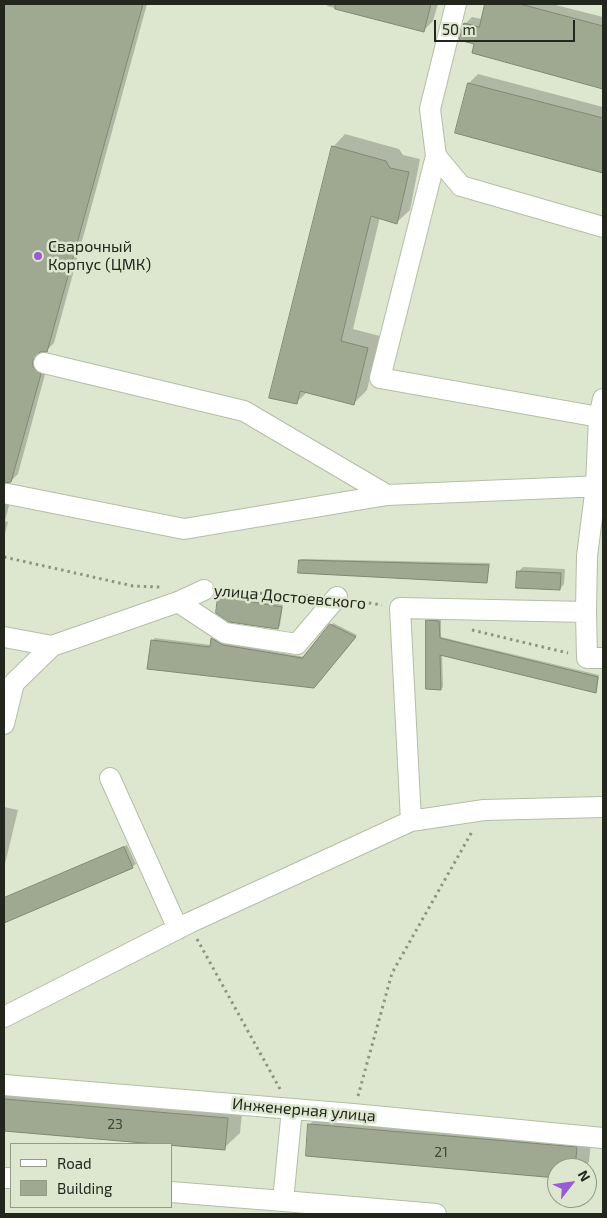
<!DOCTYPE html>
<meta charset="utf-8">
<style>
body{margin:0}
#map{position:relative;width:607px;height:1218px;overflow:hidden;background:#dde7cf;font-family:"Exo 2",sans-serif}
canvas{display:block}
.frame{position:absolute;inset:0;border:5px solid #22261d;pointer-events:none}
.legend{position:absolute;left:10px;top:1143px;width:162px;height:65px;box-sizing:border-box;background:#dde7cf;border:1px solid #929a88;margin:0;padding:6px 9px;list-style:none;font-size:15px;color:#22261d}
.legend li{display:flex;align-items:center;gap:10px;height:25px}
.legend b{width:25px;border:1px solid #929a88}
.north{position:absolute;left:547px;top:1158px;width:50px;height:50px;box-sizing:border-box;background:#dde7cf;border:1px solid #929a88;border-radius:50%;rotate:60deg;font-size:14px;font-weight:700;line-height:20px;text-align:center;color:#22261d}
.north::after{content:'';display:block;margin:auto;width:18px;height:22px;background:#9a5cd3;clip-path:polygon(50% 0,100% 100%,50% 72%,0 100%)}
.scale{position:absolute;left:434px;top:20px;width:141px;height:22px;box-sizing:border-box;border:2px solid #22261d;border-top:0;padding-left:6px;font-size:15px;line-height:18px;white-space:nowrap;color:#22261d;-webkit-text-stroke:4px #dde7cf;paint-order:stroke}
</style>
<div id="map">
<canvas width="607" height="1218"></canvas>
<div class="frame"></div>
<ul class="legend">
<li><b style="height:6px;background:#fff"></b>Road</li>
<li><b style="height:14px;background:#9fa991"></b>Building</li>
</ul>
<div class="north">N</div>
<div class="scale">50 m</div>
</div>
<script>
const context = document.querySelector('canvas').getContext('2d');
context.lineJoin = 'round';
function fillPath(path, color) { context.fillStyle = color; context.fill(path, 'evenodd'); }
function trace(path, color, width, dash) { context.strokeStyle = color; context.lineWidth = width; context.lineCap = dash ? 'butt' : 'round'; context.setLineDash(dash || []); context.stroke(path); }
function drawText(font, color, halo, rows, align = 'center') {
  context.font = font + ' "Exo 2",sans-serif'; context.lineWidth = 5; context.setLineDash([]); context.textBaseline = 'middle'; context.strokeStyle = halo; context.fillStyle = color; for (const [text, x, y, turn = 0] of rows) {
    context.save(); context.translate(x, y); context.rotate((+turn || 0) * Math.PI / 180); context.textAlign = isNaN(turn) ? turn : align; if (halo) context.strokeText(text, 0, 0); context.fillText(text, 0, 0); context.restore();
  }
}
const shadow = new Path2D(`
 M 4,4 L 147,4 L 54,343 L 47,350 L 39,351 L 39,360 L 47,367 L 18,474 L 11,481 L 4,482 Z
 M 328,4 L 438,4 L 433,21 L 424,30 L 327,6 Z
 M 486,4 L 552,4 L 603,17 L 603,87 L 473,52 L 476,43 L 465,24 L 472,17 L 482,19 Z
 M 478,74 L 603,107 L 603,171 L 456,132 L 469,83 Z
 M 345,134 L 399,149 L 403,155 L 420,159 L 410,210 L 397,222 L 380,217 L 353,329 L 380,336 L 367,390 L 354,403 L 308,391 L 297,402 L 333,147 Z
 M 4,491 L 11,498 L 5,521 L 8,522 L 4,538 Z
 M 302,559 L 490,563 L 486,582 L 300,561 Z
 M 523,567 L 565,569 L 564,584 L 560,589 L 518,572 Z
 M 221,595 L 283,605 L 280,626 L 278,628 L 219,597 Z
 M 429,619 L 441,619 L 441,637 L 599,675 L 597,690 L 595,692 L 442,654 L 443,687 L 441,689 L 427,621 Z
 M 333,623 L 357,635 L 316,684 L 153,640 L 155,638 L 212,645 L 214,637 L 226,643 L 305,657 Z
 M 4,807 L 18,810 L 4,868 Z
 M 127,845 L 136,864 L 132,867 L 4,922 L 4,898 Z
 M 4,1082 L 243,1103 L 240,1133 L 224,1148 L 4,1130 Z
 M 325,1109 L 592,1132 L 589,1162 L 583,1168 L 557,1168 L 557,1176 L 307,1155 L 310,1124 Z`);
const building = new Path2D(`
 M 4,4 L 143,4 L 47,352 L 40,352 L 33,360 L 33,367 L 41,374 L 11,482 L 4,483 Z
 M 336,4 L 431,4 L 424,32 L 335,9 Z
 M 485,4 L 520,4 L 603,26 L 603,89 L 472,53 L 474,44 L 459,40 L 464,23 L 479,27 Z
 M 468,83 L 603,118 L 603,173 L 455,133 Z
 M 332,146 L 386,161 L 390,168 L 409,172 L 397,224 L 371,216 L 341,341 L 368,348 L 354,405 L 300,391 L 297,404 L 269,398 Z
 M 299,560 L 489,565 L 487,583 L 298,573 Z
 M 517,571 L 561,573 L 560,590 L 516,588 Z
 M 218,596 L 282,607 L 278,629 L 229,622 L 216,613 Z
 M 426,620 L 439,621 L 440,638 L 598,677 L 596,693 L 440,655 L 441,690 L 426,689 Z
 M 330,624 L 356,637 L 314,688 L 147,669 L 151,640 L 210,647 L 211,638 L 223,645 L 302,658 Z
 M 124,847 L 133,868 L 4,923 L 4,898 Z
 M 4,1099 L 228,1118 L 225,1150 L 4,1131 Z
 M 308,1124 L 577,1147 L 575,1168 L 557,1168 L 557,1178 L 306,1156 Z`);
const path = new Path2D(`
 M 4,557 L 133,586 L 160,587
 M 221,591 L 312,596
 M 356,601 L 382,605
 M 472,630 L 568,653
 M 197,939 L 280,1089
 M 358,1096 L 392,973 L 473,830`);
const minor = new Path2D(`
 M 456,4 L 430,109 L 436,156 L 461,186 L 603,227
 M 436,156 L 380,378 L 599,417
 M 44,363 L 244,411 L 387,495 L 603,486
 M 8,494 L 184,529 L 387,495
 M 178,602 L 225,633 L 297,644 L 337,597
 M 586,612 L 587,556 L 596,486 L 599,417 L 603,399
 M 4,637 L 52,646
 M 4,724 L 14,683 L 52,646 L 178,602 L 204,590
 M 110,778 L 178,929
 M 411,821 L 400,608 L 586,612 L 587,658 L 603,658
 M 4,1017 L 189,923 L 411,821 L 484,810 L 603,807
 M 4,1085 L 353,1114 L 603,1138
 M 292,1109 L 283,1201 L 436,1214
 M 4,1178 L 11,1178
 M 171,1192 L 283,1201`);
const markers = [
 [38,256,5,"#9a5cd3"]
];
const numberNames = [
 ["23",115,1124],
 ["21",441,1152]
];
const poiNames = [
 ["Сварочный",48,247],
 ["Корпус (ЦМК)",48,265]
];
const streetNames = [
 ["улица Достоевского",290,597,5],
 ["Инженерная улица",304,1110,5]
];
fillPath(shadow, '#0003');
fillPath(building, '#9fa991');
trace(building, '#7f8872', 1);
trace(minor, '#b4bea6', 22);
trace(path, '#8c9482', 3, [2.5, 4]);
trace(minor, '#fff', 20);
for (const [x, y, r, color] of markers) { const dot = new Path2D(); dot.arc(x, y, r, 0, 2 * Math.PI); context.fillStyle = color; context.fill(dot); trace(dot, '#dde7cf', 2); }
drawText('14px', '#41473a', null, numberNames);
drawText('16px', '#22261d', '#dde7cf', poiNames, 'left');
drawText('16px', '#22261d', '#dde7cf', streetNames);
</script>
